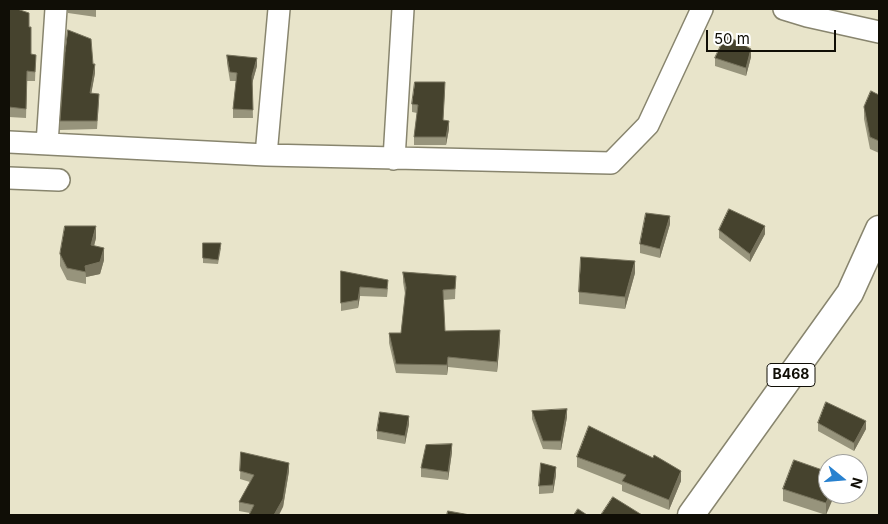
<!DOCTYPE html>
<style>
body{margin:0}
#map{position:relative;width:888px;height:524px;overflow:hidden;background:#e8e4ca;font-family:Inter,sans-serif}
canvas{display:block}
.frame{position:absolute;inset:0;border:10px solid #100e06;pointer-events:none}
.north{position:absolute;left:818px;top:454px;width:50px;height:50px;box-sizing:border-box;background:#fff;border:1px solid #9f9f9b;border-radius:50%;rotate:107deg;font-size:14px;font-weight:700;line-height:20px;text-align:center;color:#100e06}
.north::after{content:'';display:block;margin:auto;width:18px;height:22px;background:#2881cf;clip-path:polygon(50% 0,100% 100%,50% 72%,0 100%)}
.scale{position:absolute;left:706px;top:30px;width:130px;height:22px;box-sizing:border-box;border:2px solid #100e06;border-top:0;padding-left:6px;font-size:15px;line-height:18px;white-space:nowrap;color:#100e06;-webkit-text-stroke:4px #fff;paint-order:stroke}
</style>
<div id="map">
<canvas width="888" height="524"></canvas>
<div class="frame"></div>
<div class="north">N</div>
<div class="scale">50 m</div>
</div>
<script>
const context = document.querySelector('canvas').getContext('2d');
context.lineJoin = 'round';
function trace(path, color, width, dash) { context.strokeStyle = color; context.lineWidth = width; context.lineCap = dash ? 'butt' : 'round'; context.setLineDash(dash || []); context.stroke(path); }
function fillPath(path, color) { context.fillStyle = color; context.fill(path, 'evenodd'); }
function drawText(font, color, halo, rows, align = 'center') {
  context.font = font + ' Inter,sans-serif'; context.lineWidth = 5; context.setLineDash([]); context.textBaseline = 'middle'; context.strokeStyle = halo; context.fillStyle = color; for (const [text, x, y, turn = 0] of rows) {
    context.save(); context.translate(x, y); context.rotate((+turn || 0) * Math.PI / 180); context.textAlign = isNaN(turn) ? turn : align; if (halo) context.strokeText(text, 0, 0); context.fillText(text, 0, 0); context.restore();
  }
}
const minor = new Path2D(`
 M 784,9 L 807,16 L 879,32
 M 9,142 L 266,155 L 611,163 L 648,125 L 702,9
 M 47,144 L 56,9
 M 266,155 L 279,9
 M 394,159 L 403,9
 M 9,178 L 59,180`);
const major = new Path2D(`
 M 691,515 L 850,293 L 879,229`);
const wall = new Path2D(`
 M 9,9 L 29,27 L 31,54 L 36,55 L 35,81 L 27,81 L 26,118 L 9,117 Z
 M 68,9 L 96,9 L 96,17 L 68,13 Z
 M 227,55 L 257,66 L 252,83 L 253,118 L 233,118 L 233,109 L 236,81 L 230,81 L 227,63 Z
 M 751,57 L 746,76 L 715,66 L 715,58 Z
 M 93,64 L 95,73 L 91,93 L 99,102 L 97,129 L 60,130 L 60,121 Z
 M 445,91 L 443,120 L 449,129 L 446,145 L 414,145 L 414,137 L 417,113 L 412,112 L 412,104 Z
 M 879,95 L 879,153 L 870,149 L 864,119 L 864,107 Z
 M 670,224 L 660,258 L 640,253 L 640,244 Z
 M 719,230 L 765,234 L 750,262 L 719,238 Z
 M 96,238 L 94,246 L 104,260 L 100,274 L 86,277 L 86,284 L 67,280 L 60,266 L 60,254 Z
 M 203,243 L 221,248 L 218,264 L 203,263 Z
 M 341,271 L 388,288 L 387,297 L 360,296 L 358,308 L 341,311 Z
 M 403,272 L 456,276 L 455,299 L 443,300 L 445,331 L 500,340 L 497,372 L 448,367 L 447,375 L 396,373 L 389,343 L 389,333 L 401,333 L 405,294 L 403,282 Z
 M 635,273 L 625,309 L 579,304 L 579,292 Z
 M 532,411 L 567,417 L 561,450 L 543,449 L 532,419 Z
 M 818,423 L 866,429 L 854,451 L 818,431 Z
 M 409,424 L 405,444 L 377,439 L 377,431 Z
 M 241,452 L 289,471 L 283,507 L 250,513 L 239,511 L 239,502 L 250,482 L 240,479 Z
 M 452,452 L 448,480 L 421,477 L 421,468 Z
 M 577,457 L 681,481 L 669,510 L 622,491 L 622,485 L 577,467 Z
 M 828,472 L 826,515 L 783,501 L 783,489 Z
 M 556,475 L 553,493 L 539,494 L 539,486 Z`);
const shadedWall = new Path2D(`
 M 751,49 L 751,57 L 746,76 L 746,68 Z
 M 257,58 L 257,66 L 252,84 L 252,76 Z
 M 95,64 L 95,73 L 90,101 L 90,93 Z
 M 449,121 L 449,129 L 446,145 L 446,137 Z
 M 670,216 L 670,224 L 660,258 L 660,249 Z
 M 96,226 L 96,238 L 91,257 L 91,245 Z
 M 765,226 L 765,234 L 750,262 L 750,254 Z
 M 104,248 L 104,260 L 100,274 L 86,277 L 85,266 Z
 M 635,261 L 635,273 L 625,309 L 625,297 Z
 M 360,287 L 360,296 L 358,308 L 358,300 Z
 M 500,330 L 500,340 L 497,372 L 497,362 Z
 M 448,357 L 448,367 L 447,375 L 447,365 Z
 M 567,409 L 567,417 L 561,450 L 561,441 Z
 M 409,416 L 409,424 L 405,444 L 405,436 Z
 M 866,421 L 866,429 L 854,451 L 854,443 Z
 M 452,444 L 452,452 L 448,480 L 448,472 Z
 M 289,463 L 289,471 L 283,507 L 279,515 L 274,515 Z
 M 556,467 L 556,475 L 553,493 L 553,485 Z
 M 681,471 L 681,481 L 669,510 L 669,500 Z
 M 830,494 L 835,494 L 826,515 L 826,503 Z`);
const building = new Path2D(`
 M 9,9 L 17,9 L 29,13 L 29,27 L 31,27 L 31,54 L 36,55 L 35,72 L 27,71 L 26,109 L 9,107 Z
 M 68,30 L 91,39 L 93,64 L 95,64 L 90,93 L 99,94 L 97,121 L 60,121 L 65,53 Z
 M 726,35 L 751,49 L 746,68 L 715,58 Z
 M 227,55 L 257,58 L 252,76 L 253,110 L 233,109 L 237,73 L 230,72 Z
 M 415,82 L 445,82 L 443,120 L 449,121 L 446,137 L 414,137 L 418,105 L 412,104 Z
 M 871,91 L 879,95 L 879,141 L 870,137 L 864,107 Z
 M 729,209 L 765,226 L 750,254 L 719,230 Z
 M 646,213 L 670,216 L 660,249 L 640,244 Z
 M 65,226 L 96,226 L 91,245 L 104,248 L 100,262 L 85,266 L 86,272 L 67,268 L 60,254 Z
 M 203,243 L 221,243 L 218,260 L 203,258 Z
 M 581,257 L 635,261 L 625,297 L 579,292 Z
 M 341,271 L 388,280 L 387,289 L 360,287 L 358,300 L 341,303 Z
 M 403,272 L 456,276 L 455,289 L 443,290 L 445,331 L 500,330 L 497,362 L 448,357 L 447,365 L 396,364 L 389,333 L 401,333 L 406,288 Z
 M 826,402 L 866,421 L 854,443 L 818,423 Z
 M 567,409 L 561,441 L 543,441 L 532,411 Z
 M 380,412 L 409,416 L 405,436 L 377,431 Z
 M 589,426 L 653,458 L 654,455 L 681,471 L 669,500 L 622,481 L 626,475 L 577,457 Z
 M 452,444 L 448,472 L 421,468 L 426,445 Z
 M 241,452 L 289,463 L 283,499 L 274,515 L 249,515 L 254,505 L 239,502 L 254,475 L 240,471 Z
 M 794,460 L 828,472 L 828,494 L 830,494 L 826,503 L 783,489 Z
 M 541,463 L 556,467 L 553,485 L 539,486 Z
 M 613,497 L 642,515 L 601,515 Z
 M 578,509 L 587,515 L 574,515 Z
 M 448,511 L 470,515 L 447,515 Z`);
const shields = [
 [791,375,48]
];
const shieldNames = [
 ["B468",791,375]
];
trace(minor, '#88856e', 24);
trace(major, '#88856e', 29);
trace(minor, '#fff', 21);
trace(major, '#fff', 26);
fillPath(wall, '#97947c');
fillPath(shadedWall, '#77735d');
fillPath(building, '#46432e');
trace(building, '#77735d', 1);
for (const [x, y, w] of shields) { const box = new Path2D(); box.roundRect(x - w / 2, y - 11.5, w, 23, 4); context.fillStyle = '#fff'; context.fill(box); trace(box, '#100e06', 1); }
drawText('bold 14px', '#100e06', null, shieldNames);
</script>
